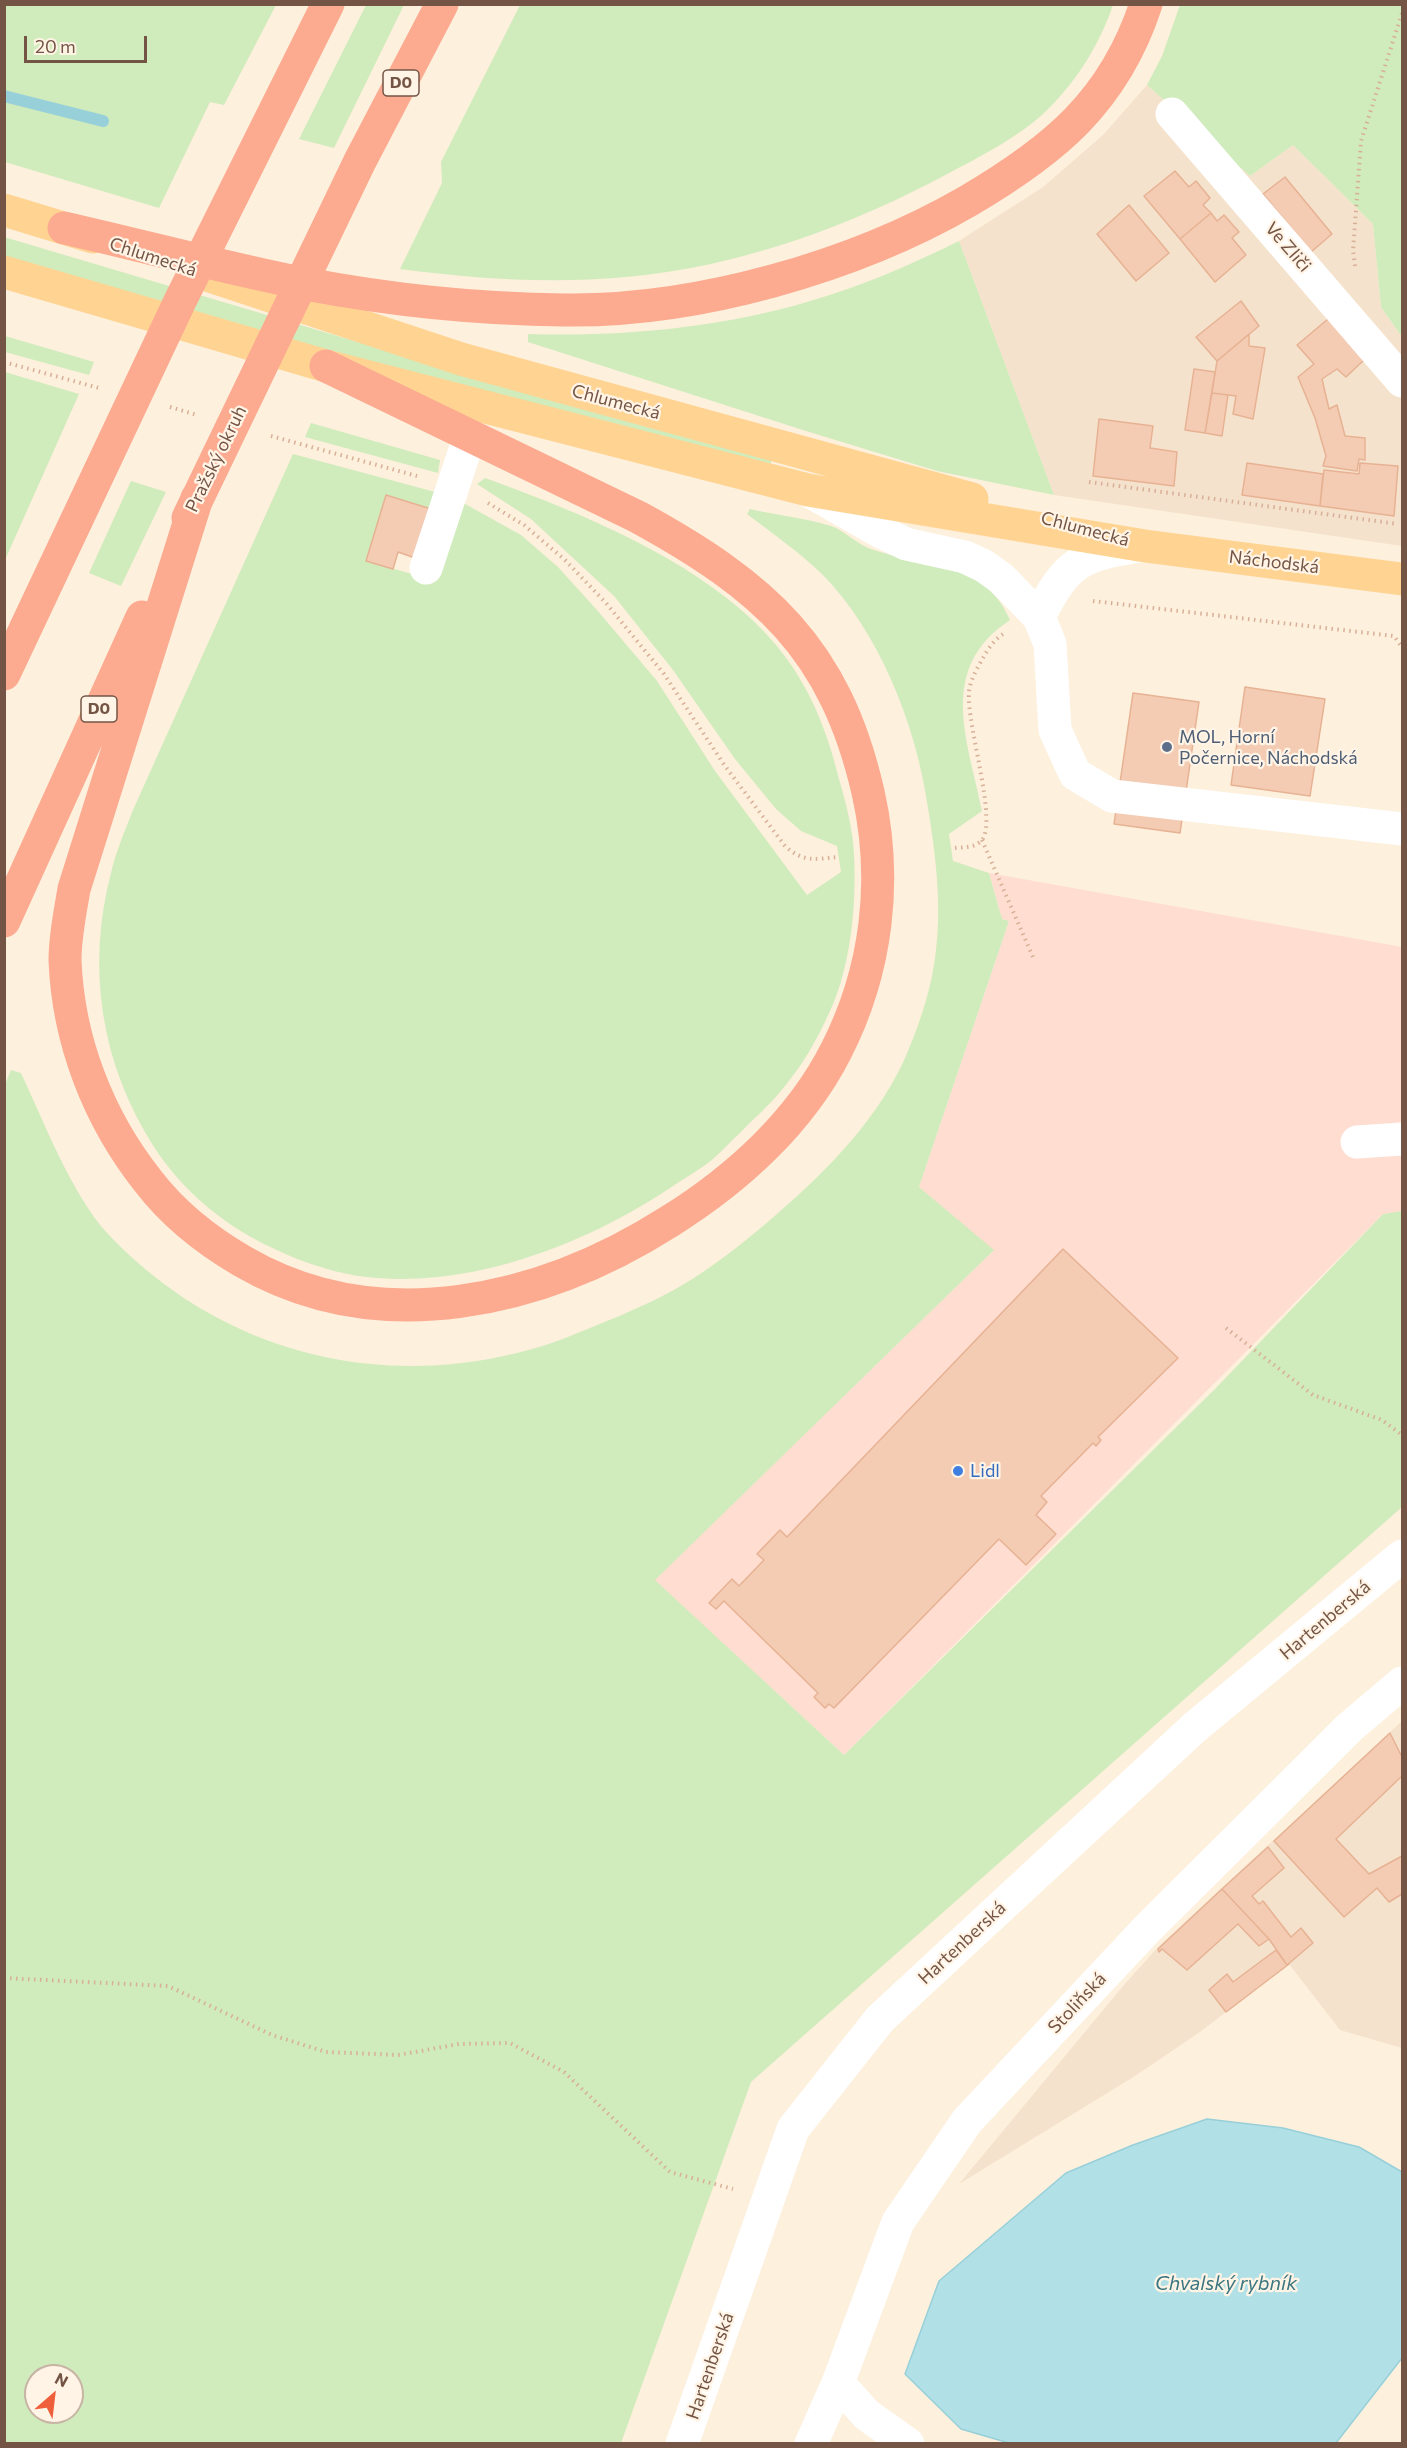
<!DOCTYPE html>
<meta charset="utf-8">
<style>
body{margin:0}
#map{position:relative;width:1407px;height:2448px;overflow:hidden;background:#fdf0dd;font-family:Commissioner,sans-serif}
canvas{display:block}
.frame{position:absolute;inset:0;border:6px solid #745545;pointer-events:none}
.north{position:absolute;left:24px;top:2364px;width:60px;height:60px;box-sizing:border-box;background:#fff4e5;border:2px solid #c7b4a5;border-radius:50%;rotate:28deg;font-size:16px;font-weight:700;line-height:24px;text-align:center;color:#745545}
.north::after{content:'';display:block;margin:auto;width:21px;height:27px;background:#ef5f3b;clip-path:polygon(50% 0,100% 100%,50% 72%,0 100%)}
.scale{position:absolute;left:24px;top:36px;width:123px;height:27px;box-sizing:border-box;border:3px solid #745545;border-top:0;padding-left:8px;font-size:18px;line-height:21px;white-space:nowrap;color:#745545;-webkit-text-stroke:4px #fff4e5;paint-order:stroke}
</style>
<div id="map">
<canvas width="1407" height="2448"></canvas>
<div class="frame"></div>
<div class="north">N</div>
<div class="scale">20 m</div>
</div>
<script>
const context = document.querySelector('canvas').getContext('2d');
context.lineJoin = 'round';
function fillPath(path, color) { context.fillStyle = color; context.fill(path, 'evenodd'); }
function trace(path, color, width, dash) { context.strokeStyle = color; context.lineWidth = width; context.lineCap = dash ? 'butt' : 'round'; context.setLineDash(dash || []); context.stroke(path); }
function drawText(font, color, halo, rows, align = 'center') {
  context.font = font + ' Commissioner,sans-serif'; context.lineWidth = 4.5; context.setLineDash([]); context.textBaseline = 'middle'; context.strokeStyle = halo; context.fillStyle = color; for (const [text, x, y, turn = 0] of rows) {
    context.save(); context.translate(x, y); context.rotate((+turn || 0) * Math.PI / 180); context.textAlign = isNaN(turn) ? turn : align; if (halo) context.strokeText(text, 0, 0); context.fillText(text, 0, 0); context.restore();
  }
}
const residential = new Path2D(`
 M 1147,85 L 1250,176 L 1293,145 L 1373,224 L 1381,307 L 1402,337 L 1402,546 L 1054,495 L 959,241 L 1043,187 L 1103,135 Z
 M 1402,1721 L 1402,2048 L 1340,2030 L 1289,1964 L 1200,2032 L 1135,2076 L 959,2184 L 1123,1986 L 1159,1946 Z`);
const commercial = new Path2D(`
 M 989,873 L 1402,947 L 1402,1211 L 1383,1214 L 844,1755 L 654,1580 L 993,1251 L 919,1187 L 1009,921 L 1002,919 Z`);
const green = new Path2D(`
 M 4,5 L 5,4 L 276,5 L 224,105 L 210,102 L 159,208 L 5,162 Z
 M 366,5 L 404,5 L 334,148 L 299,139 Z
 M 520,5 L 520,4 L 1113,5 C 1099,46 1075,84 1043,114 C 1019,136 980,157 951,172 C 851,226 740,267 626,277 C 550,284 476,279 400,269 L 442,183 L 441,162 Z
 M 1180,5 L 1402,5 L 1402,337 L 1381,307 L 1373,224 L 1293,145 L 1250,176 L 1147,85 L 1162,56 Z
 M 4,237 L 523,391 L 772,459 L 770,466 L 520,403 L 5,260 Z
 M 959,241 L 1054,495 L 937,471 L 806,431 L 528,342 L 528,334 C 621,337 718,328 807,302 C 860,287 910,265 959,241 Z
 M 5,336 L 94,362 L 89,375 L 5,352 Z
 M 5,372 L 79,394 L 5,560 L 4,372 Z
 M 311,423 L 440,460 L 438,473 L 305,437 Z
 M 293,454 L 439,493 L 431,509 L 386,495 L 367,561 L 436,581 L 458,500 L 521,535 L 558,567 L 597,610 L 657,681 L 715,771 L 807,895 L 841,872 L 837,846 L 801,831 L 776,809 L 735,759 L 673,670 L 614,596 L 531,519 L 477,484 L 485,478 C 565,507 657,544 724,596 C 793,649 821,704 841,786 C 846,804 851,823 853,842 C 858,894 852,964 830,1011 C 817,1040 801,1068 780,1092 C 768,1107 753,1119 740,1133 C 731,1141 722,1151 713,1159 C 701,1169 686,1177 673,1186 C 590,1242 479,1286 377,1278 C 334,1275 289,1258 251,1237 C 212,1215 179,1185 154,1147 C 101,1064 86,968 111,873 C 116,851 125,831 133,810 Z
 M 131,481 L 166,492 L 121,586 L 89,573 Z
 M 750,509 C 776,515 805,518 831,526 C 844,530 857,545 874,550 C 925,567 986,562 1010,620 C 936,669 968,740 982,811 L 949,834 L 953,861 L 989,873 L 1002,919 L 1009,921 L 919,1187 L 994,1250 L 655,1580 L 844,1755 L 1215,1389 L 1383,1214 L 1402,1211 L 1402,1507 L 751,2082 L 621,2443 L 5,2443 L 4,1087 L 11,1070 L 21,1073 C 44,1122 72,1195 108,1234 C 215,1347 366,1390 517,1353 C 548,1346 578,1333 607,1321 C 637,1309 667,1295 694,1278 C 723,1259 751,1237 777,1214 C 828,1170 882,1115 908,1051 C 921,1020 933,983 936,950 C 942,901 935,850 927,802 C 915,723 879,632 822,574 C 799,552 772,533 747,514 ZM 36,2376 L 72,2376 L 72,2412 L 36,2412 Z`);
const water = new Path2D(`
 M 1207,2119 L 1283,2128 L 1359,2147 L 1402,2172 L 1402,2358 L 1336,2443 L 1009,2443 L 961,2429 L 905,2374 L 939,2281 L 1066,2173 L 1133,2145 Z`);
const stream = new Path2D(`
 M 4,96 L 103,121`);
const building = new Path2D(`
 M 1175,171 L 1189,187 L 1196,181 L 1210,198 L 1203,205 L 1211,213 L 1180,239 L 1144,196 Z
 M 1285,177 L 1332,234 L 1311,252 L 1263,194 Z
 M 1129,205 L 1169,253 L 1136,281 L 1097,234 Z
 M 1211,213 L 1217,221 L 1224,215 L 1239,232 L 1232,238 L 1246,255 L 1215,282 L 1180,239 Z
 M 1241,301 L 1259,326 L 1217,361 L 1196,337 Z
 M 1328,319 L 1365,359 L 1346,377 L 1337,369 L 1322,379 L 1329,409 L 1337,405 L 1345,436 L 1365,438 L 1365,460 L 1359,459 L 1357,471 L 1323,466 L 1326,456 L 1315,418 L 1298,377 L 1314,364 L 1297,345 Z
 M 1249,334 L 1249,346 L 1265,348 L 1253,419 L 1233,414 L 1236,396 L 1212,393 L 1217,361 Z
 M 1194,369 L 1215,372 L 1205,433 L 1185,430 Z
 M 1212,393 L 1228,395 L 1222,436 L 1205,433 Z
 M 1099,419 L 1153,426 L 1150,448 L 1177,452 L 1174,486 L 1093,476 Z
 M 1247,463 L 1323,474 L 1320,506 L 1242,495 Z
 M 1360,463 L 1398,466 L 1394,516 L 1320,506 L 1324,470 L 1359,474 Z
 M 386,495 L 431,509 L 415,558 L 398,552 L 393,569 L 366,561 Z
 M 1245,687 L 1325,699 L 1310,796 L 1231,785 Z
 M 1133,693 L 1199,702 L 1180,833 L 1114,824 Z
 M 1063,1249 L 1178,1358 L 1098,1437 L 1101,1440 L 1096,1446 L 1093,1443 L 1041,1496 L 1047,1502 L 1036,1515 L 1056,1534 L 1026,1565 L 999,1539 L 834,1708 L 829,1704 L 825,1708 L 814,1697 L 818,1693 L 724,1601 L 716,1609 L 709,1603 L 732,1579 L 739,1586 L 764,1560 L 757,1554 L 780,1530 L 787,1537 Z
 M 1390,1733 L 1402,1757 L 1402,1776 L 1336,1839 L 1369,1874 L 1402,1856 L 1402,1894 L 1389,1902 L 1377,1888 L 1344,1917 L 1274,1841 Z
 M 1268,1847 L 1284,1868 L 1252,1896 L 1259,1904 L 1263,1901 L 1291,1937 L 1301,1928 L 1313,1943 L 1287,1965 L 1269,1939 L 1222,1889 Z
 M 1222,1889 L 1269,1939 L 1259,1946 L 1238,1924 L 1187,1970 L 1162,1949 L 1159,1952 L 1158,1949 Z
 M 1276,1950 L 1287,1965 L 1289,1964 L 1226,2012 L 1209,1990 L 1227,1974 L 1233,1982 Z`);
const path = new Path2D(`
 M 1355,266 L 1353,251 L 1361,141 L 1402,13
 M 4,362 L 99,388
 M 170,407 L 197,415
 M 271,436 L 417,476
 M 1089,482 L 1398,524
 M 488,503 L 524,525 L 565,560 L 606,603 L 664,674 L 725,766 L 785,846 C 804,863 815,859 838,857
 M 1093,601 L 1394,636 L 1402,647
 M 982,840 L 1033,957
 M 955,848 C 964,847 974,848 981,841 C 999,824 966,724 969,692 C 970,681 977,668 983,658 C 988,649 994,640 1003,634
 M 1226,1328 L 1313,1395 L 1382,1420 L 1402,1435
 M 4,1978 L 168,1986 L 272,2035 L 326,2052 L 398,2055 L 459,2044 L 510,2043 L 564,2072 L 670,2172 L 733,2189`);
const minor = new Path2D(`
 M 1172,114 L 1402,381
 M 809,491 L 879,531 L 906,544 L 965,557 L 984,566 L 1001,578 L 1039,617 L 1050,644 L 1055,730 L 1075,774 L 1112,796 L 1402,829
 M 426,568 L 470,435
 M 1039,617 C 1067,561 1081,555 1141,546
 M 1357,1142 L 1402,1139
 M 838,2383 L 867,2415 L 908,2444
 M 682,2444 L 793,2129 L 880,2019 L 1195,1727 L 1402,1556
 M 811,2444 L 838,2383 L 898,2222 L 967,2121 L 1147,1929 L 1350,1727 L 1402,1683`);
const major = new Path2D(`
 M 4,210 L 93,237
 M 4,272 L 326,366 L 808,490 L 1145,546 L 1402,579
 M 207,275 L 461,359 L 972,499`);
const highway = new Path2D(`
 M 64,228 C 144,246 225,268 306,284 C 390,300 478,309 564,310 C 696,312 854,267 968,201 C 1053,151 1114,102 1146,4
 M 197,498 L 74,889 C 70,913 65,936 65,960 C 68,1040 98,1118 148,1181 C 174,1215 206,1240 242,1261 C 379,1341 543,1302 670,1221 C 737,1179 800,1122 836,1051 C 877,971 888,880 868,792 C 835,648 764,586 638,517 L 326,366
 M 188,518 L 360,161 L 442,4
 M 4,674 L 180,301 L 328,4
 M 4,921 L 142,617`);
const markers = [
 [1167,747,6,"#5c6f8a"],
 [958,1471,6,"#3f7fe0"]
];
const shields = [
 [401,83,36],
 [99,709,36]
];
const shieldNames = [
 ["D0",401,83],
 ["D0",99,709]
];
const streetNames = [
 ["Ve Zliči",1288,247,49],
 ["Chlumecká",153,257,18],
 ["Chlumecká",616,402,15],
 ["Pražský okruh",216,459,-64],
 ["Chlumecká",1085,529,15],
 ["Náchodská",1274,562,7],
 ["Hartenberská",1325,1620,-40],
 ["Hartenberská",962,1943,-43],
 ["Stoliňská",1077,2003,-47],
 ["Hartenberská",710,2366,-71]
];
const serviceNames = [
 ["MOL, Horní",1179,737],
 ["Počernice, Náchodská",1179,758]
];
const shopNames = [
 ["Lidl",970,1471]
];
const waterNames = [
 ["Chvalský rybník",1226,2283]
];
fillPath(residential, '#f5e2cc');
fillPath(commercial, '#ffddd0');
fillPath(green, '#d0ebbc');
fillPath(water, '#b2e0e7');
trace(water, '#97d0d9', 1.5);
trace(stream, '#97d0d9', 12);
fillPath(building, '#f4ccb4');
trace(building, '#e7b293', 1.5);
trace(path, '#d8af98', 4, [1.5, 4.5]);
trace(minor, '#fff', 33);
trace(major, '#ffd493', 33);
trace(highway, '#fcaa90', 33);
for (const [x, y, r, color] of markers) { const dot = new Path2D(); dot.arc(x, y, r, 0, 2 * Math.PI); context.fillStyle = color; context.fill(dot); trace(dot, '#fff4e5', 2); }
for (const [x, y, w] of shields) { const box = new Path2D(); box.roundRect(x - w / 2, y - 13, w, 26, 4.5); context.fillStyle = '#fff4e5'; context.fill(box); trace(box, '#745545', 1.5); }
drawText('bold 16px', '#745545', null, shieldNames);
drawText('18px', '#745545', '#fff4e5', streetNames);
drawText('18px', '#4e5e75', '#fff4e5', serviceNames, 'left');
drawText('18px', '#366cbe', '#fff4e5', shopNames, 'left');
drawText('italic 20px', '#3b7782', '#fff4e5', waterNames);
</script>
